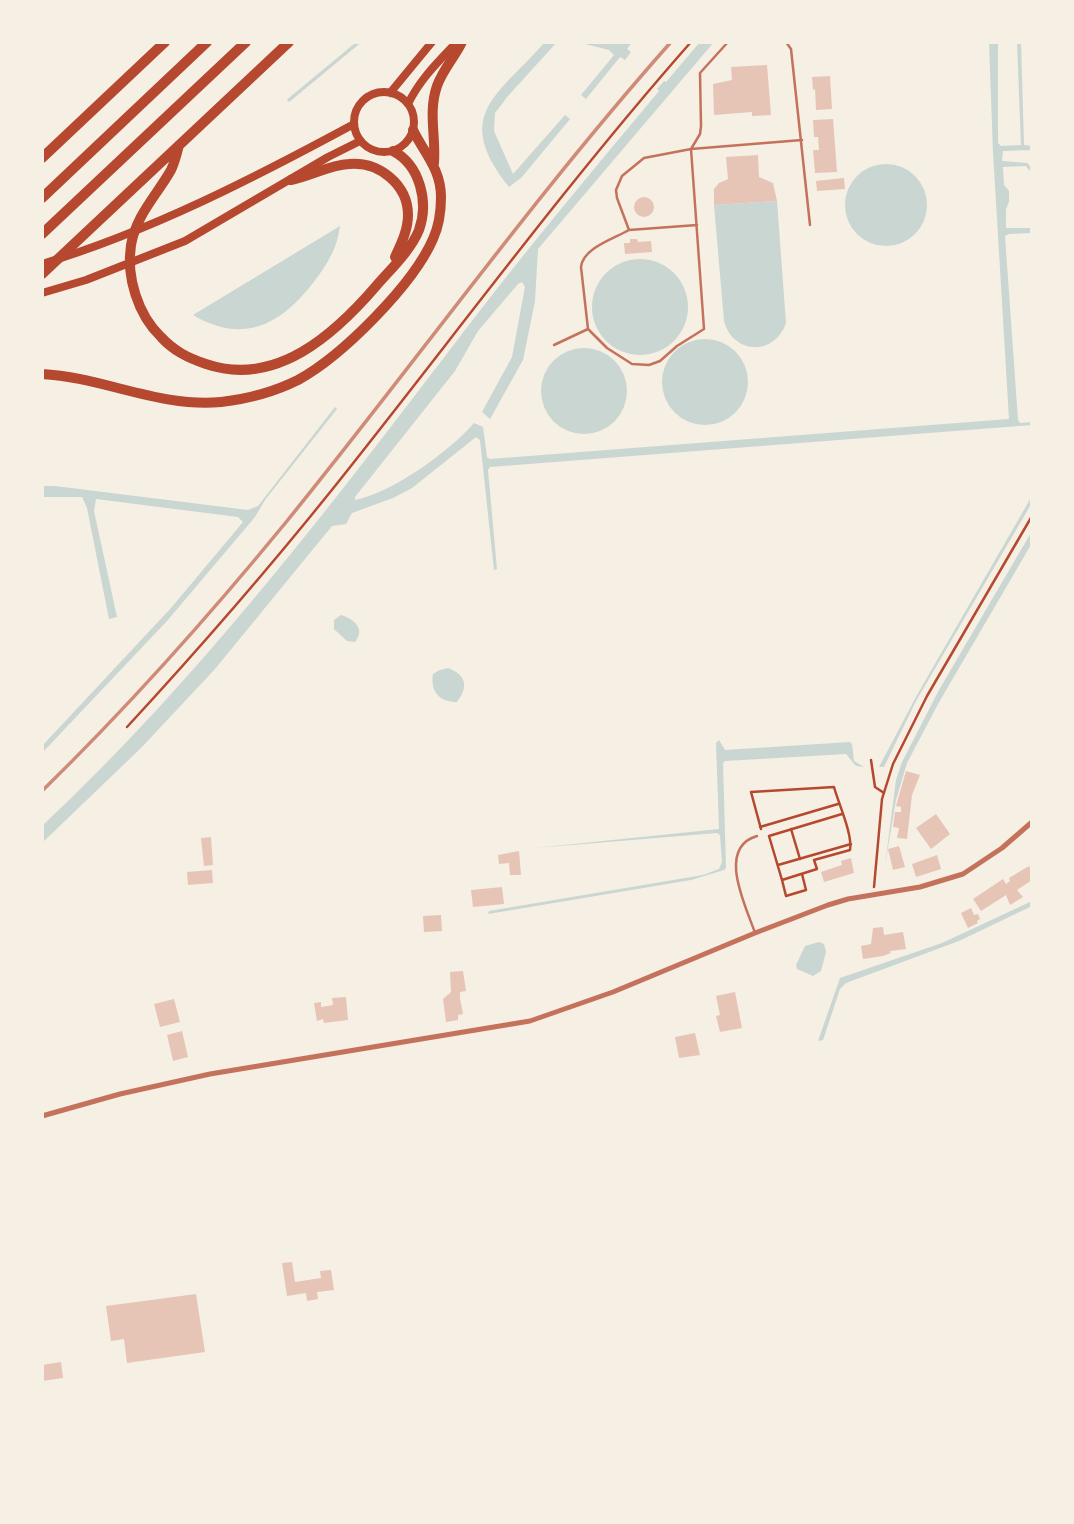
<!DOCTYPE html>
<style>
body{margin:0}
#map{position:relative;width:1074px;height:1524px;overflow:hidden;background:#f6efe4;font-family:Rubik,sans-serif}
canvas{display:block}
.frame{position:absolute;inset:0;border:44px solid #f6efe4;pointer-events:none}
</style>
<div id="map">
<canvas width="1074" height="1524"></canvas>
<div class="frame"></div>
</div>
<script>
const context = document.querySelector('canvas').getContext('2d');
context.lineJoin = 'round';
function fillPath(path, color) { context.fillStyle = color; context.fill(path, 'evenodd'); }
function trace(path, color, width, dash) { context.strokeStyle = color; context.lineWidth = width; context.lineCap = dash ? 'butt' : 'round'; context.setLineDash(dash || []); context.stroke(path); }
const water = new Path2D(`
 M 545,42 L 557,42 L 508,96 L 495,113 L 494,131 L 513,174 L 565,115 L 570,119 L 522,177 L 509,187 C 451,114 499,95 545,42 Z
 M 577,42 L 632,42 L 627,49 L 631,52 L 625,60 L 620,57 L 586,99 L 581,95 L 614,55 L 609,50 Z
 M 700,42 L 714,42 L 538,249 L 535,301 L 523,360 L 490,419 L 482,412 L 512,357 L 525,287 L 522,282 L 518,284 L 478,331 L 455,371 L 355,497 L 355,500 C 392,493 450,451 474,423 L 483,427 L 487,457 L 490,459 L 1009,419 L 993,152 L 989,42 L 998,42 L 998,143 L 1001,146 L 1021,145 L 1017,42 L 1021,42 L 1024,145 L 1032,146 L 1032,150 L 1003,151 L 1002,161 L 1027,163 L 1032,168 L 1032,174 L 1026,166 L 1003,167 L 1004,185 L 1009,191 L 1009,202 L 1006,209 L 1006,228 L 1032,228 L 1032,233 L 1009,234 L 1005,236 L 1018,420 L 1020,423 L 1032,422 L 1032,425 L 490,467 L 488,470 L 497,569 L 494,570 L 480,440 L 476,437 L 412,488 L 393,498 L 352,513 L 346,524 L 332,526 L 215,669 L 142,747 L 42,843 L 42,826 C 201,677 333,503 465,330 C 527,249 593,170 659,91 L 657,89 L 664,81 L 666,82 Z
 M845 205a41 41 0 1 1 82 0a41 41 0 1 1-82 0Z
 M 777,201 L 786,323 C 775,356 733,355 724,321 L 714,205 Z
 M 340,226 C 337,248 329,261 316,279 C 283,323 245,346 193,315 Z
 M592 307a48 48 0 1 1 96 0a48 48 0 1 1-96 0Z
 M662 382a43 43 0 1 1 86 0a43 43 0 1 1-86 0Z
 M541 391a43 43 0 1 1 86 0a43 43 0 1 1-86 0Z
 M 335,407 L 337,409 L 265,500 L 255,517 L 167,621 L 42,753 L 42,746 L 171,608 L 243,522 L 238,517 L 96,499 L 94,511 L 117,617 L 109,619 L 87,508 L 82,497 L 42,497 L 42,486 L 55,486 L 248,510 L 258,506 Z
 M 1032,496 L 1032,502 L 1026,513 L 916,701 L 884,767 L 879,767 L 917,695 Z
 M 1032,531 L 1032,543 L 938,704 L 907,763 L 896,800 L 885,865 L 896,780 L 902,762 L 939,690 Z
 M 341,615 C 354,619 366,629 355,642 L 347,641 L 334,629 L 334,620 Z
 M 448,668 C 466,675 469,686 457,702 C 440,702 430,692 433,674 L 440,670 Z
 M 719,740 L 725,750 L 850,742 L 852,744 L 854,761 L 864,767 L 856,766 L 846,754 L 725,761 L 723,763 L 726,868 L 724,870 L 691,880 L 488,914 L 489,911 L 703,875 L 719,869 L 722,862 L 720,835 L 717,833 L 535,848 L 719,829 L 716,743 Z
 M 1032,901 L 1032,906 L 959,941 L 846,983 L 840,989 L 823,1040 L 818,1041 L 840,978 L 942,943 Z
 M 819,942 L 824,944 L 826,952 L 821,971 L 813,976 L 797,969 L 796,965 L 805,946 Z`);
const stream = new Path2D(`
 M 289,100 L 359,42`);
const building = new Path2D(`
 M 767,65 L 771,115 L 752,116 L 752,112 L 714,115 L 713,84 L 732,80 L 731,67 Z
 M 830,76 L 832,109 L 816,110 L 815,89 L 813,90 L 812,77 Z
 M 833,119 L 837,172 L 815,173 L 813,150 L 819,150 L 818,137 L 814,137 L 813,120 Z
 M 758,155 L 759,177 L 773,183 L 777,201 L 714,205 L 714,189 L 719,183 L 728,179 L 726,157 Z
 M 844,178 L 845,189 L 817,191 L 816,181 Z
 M634 207a10 10 0 1 1 20 0a10 10 0 1 1-20 0Z
 M 630,239 L 637,239 L 638,242 L 651,241 L 652,252 L 625,254 L 624,243 L 630,243 Z
 M 906,771 L 920,775 L 912,795 L 907,839 L 897,838 L 899,828 L 893,827 L 895,812 L 901,812 L 901,807 L 896,806 Z
 M 936,814 L 950,834 L 931,849 L 916,828 Z
 M 211,837 L 213,865 L 204,866 L 201,838 Z
 M 899,846 L 905,867 L 893,870 L 888,849 Z
 M 519,851 L 521,875 L 510,875 L 509,863 L 499,864 L 498,855 Z
 M 937,855 L 941,869 L 916,877 L 912,864 Z
 M 851,858 L 854,873 L 824,882 L 821,872 L 842,865 L 841,861 Z
 M 1029,866 L 1032,871 L 1032,880 L 1017,890 L 1023,897 L 1010,905 L 1006,895 L 981,911 L 973,899 L 1003,879 L 1006,884 L 1010,881 L 1009,878 Z
 M 212,870 L 213,883 L 188,885 L 187,872 Z
 M 502,887 L 504,904 L 473,907 L 471,890 Z
 M 971,908 L 974,915 L 978,914 L 980,919 L 977,921 L 978,923 L 968,928 L 961,913 Z
 M 441,915 L 442,931 L 424,932 L 423,916 Z
 M 883,927 L 884,935 L 903,932 L 906,949 L 890,951 L 891,953 L 883,956 L 863,959 L 861,946 L 871,944 L 873,928 Z
 M 463,971 L 466,991 L 460,992 L 460,998 L 463,1014 L 458,1015 L 458,1020 L 446,1022 L 443,999 L 451,992 L 450,972 Z
 M 735,992 L 742,1028 L 720,1032 L 716,1016 L 720,1015 L 716,996 Z
 M 346,997 L 348,1020 L 324,1023 L 323,1019 L 317,1021 L 314,1003 L 321,1002 L 321,1007 L 333,1005 L 332,998 Z
 M 174,999 L 180,1022 L 160,1027 L 154,1004 Z
 M 182,1031 L 188,1057 L 173,1061 L 167,1035 Z
 M 695,1033 L 700,1055 L 679,1058 L 675,1037 Z
 M 292,1262 L 295,1282 L 321,1278 L 320,1271 L 331,1270 L 334,1290 L 317,1292 L 318,1299 L 307,1301 L 306,1293 L 287,1296 L 282,1263 Z
 M 196,1294 L 205,1352 L 127,1363 L 124,1339 L 111,1341 L 106,1306 Z
 M 61,1362 L 63,1378 L 42,1381 L 42,1365 Z`);
const path = new Path2D(`
 M 127,727 C 198,650 266,572 331,491 C 451,341 564,186 691,42
 M 871,760 L 875,787 L 884,793
 M 760,827 L 838,804
 M 761,829 L 751,792 L 834,787 C 838,802 853,835 850,850 L 814,860 L 817,869 L 782,880 L 769,836 L 842,814
 M 791,829 L 800,859
 M 778,865 L 851,844
 M 782,880 L 786,896 L 806,890 L 802,874
 M 874,887 L 882,799 L 893,764 L 927,696 L 1032,516`);
const service = new Path2D(`
 M 786,42 L 791,49 L 810,225
 M 697,225 L 629,230 L 617,198 L 616,190 L 622,176 L 644,158 L 691,149 L 802,140
 M 629,230 C 613,239 583,248 581,267 L 588,329 L 607,348 L 632,364 L 649,365 L 660,361 L 677,346 L 704,329 L 691,149 L 700,134 L 701,126 L 700,73 L 728,42
 M 554,345 L 588,329
 M 755,933 C 746,906 716,848 757,836`);
const minor = new Path2D(`
 M 42,1116 L 120,1094 L 210,1074 L 530,1021 L 613,992 L 755,933 L 828,905 L 848,899 L 920,887 L 963,874 L 1002,848 L 1032,822`);
const primary = new Path2D(`
 M354 122a30 30 0 1 1 60 0a30 30 0 1 1-60 0Z
 M 390,93 L 432,42
 M 408,104 C 420,79 438,62 457,42
 M 42,264 C 151,231 254,178 354,124
 M 42,293 L 86,280 L 185,241 L 328,157 L 360,141`);
const motorway = new Path2D(`
 M 179,145 C 177,153 175,162 171,170 C 157,195 136,215 131,245 C 126,277 138,315 161,337 C 174,351 188,358 206,364 C 276,388 335,334 377,285 C 391,269 411,250 419,230 C 429,202 420,165 393,151
 M 42,158 L 165,42
 M 434,163 C 436,136 428,112 437,86 C 443,69 455,57 462,42
 M 291,180 C 311,176 329,165 349,164 C 379,161 408,185 408,215 C 408,230 401,244 395,257
 M 42,198 L 207,42
 M 42,234 L 246,42
 M 42,274 L 289,42
 M 42,374 C 102,377 160,408 221,402 C 247,399 274,392 298,380 C 342,356 413,285 433,239 C 439,226 441,211 441,197 C 441,169 424,153 413,130`);
const rail = new Path2D(`
 M 42,791 C 129,706 210,615 287,521 C 416,362 535,195 671,42`);
fillPath(water, '#c9d6d2');
trace(stream, '#c9d6d2', 3.5);
fillPath(building, '#e6c5b7');
trace(path, '#b5482f', 2.5);
trace(service, '#c5725c', 2.5);
trace(minor, '#c5725c', 5);
trace(primary, '#b5482f', 8);
trace(motorway, '#b5482f', 10);
trace(rail, '#cf8b77', 3.5);
</script>
